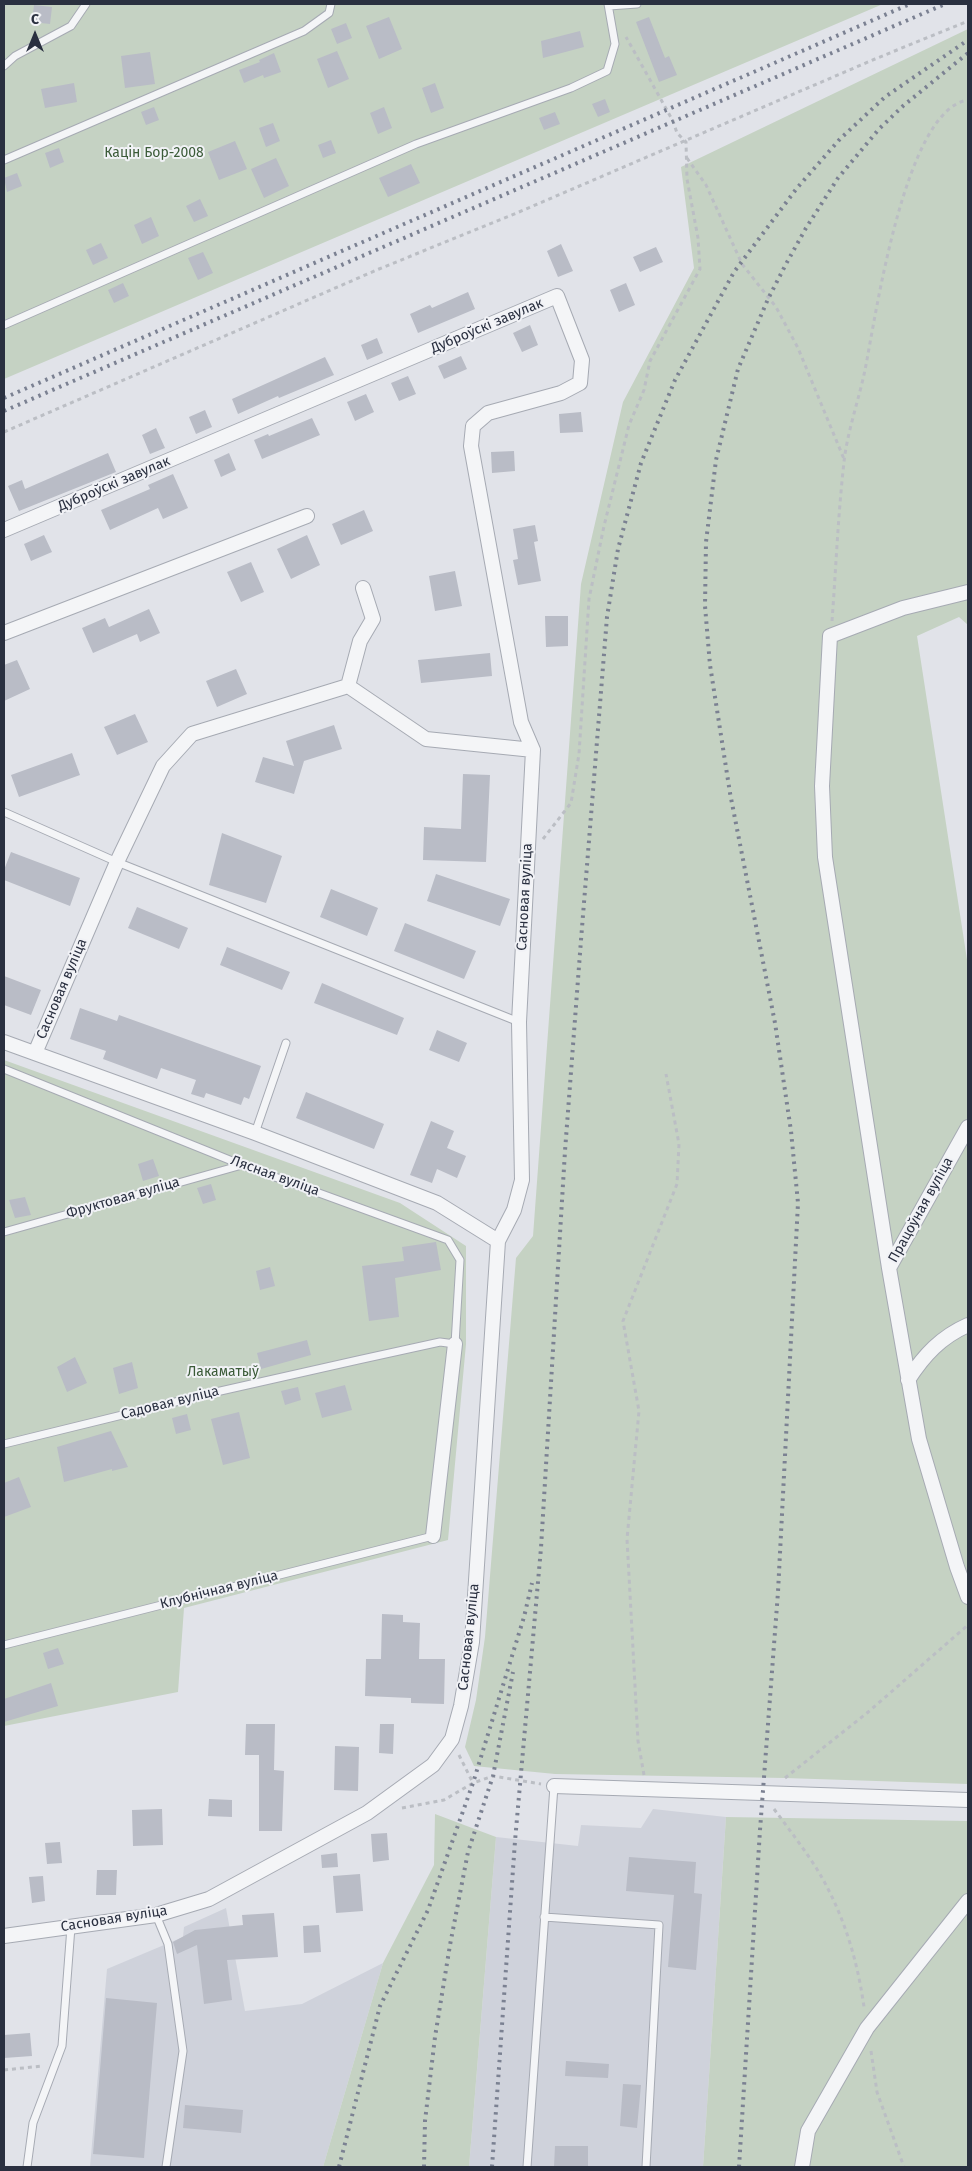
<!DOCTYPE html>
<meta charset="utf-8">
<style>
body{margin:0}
#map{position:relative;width:972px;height:2171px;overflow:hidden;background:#e1e3e9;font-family:"Fira Sans",sans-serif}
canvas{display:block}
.frame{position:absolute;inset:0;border:5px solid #2a3040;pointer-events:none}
.north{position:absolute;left:10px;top:10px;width:50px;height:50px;-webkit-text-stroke:4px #f1f2f6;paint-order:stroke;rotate:0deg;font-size:14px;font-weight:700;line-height:20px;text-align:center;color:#2a3040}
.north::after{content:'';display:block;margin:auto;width:18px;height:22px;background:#2a3040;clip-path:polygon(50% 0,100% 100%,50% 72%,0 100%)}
</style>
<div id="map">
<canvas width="972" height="2171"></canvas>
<div class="frame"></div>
<div class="north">С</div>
</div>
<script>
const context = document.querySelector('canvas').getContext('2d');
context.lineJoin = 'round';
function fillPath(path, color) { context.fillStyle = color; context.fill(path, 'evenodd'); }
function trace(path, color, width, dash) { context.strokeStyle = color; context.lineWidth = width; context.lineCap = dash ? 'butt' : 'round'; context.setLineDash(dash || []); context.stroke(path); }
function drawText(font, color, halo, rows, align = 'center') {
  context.font = font + ' "Fira Sans",sans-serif'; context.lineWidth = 4; context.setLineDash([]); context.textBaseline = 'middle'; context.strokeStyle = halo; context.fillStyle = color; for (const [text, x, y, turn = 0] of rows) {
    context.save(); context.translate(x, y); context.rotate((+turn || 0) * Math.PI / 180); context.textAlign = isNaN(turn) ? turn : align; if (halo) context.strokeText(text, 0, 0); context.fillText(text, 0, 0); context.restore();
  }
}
const built = new Path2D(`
 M 653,1809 L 726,1817 L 703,2167 L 469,2167 L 496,1837 L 578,1846 L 581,1825 L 641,1828 Z
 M 226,1908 L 245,2011 L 302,2004 L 383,1963 L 323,2167 L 90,2167 L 107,1969 L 183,1937 L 184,1927 Z`);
const green = new Path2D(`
 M 4,4 L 883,4 L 4,379 Z
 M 968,29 L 968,625 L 959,617 L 917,636 L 968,966 L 968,1784 L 785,1778 L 555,1774 L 474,1766 L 465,1747 L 476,1700 L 485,1637 L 516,1258 L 533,1236 L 581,584 L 623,402 L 694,268 L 681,167 Z
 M 4,1060 L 400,1203 L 466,1246 L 466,1344 L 448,1540 L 184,1608 L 178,1692 L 4,1726 Z
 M 435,1814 L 496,1837 L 469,2167 L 323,2167 L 383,1963 L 434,1865 Z
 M 726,1817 L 968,1821 L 968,2167 L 703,2167 Z`);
const building = new Path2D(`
 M 34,5 L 52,7 L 50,24 L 32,22 Z
 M 389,17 L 402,49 L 379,59 L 366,26 Z
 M 649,17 L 665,58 L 669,56 L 677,75 L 659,82 L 636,22 Z
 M 346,23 L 352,38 L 337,44 L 331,29 Z
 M 580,31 L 584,47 L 543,58 L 541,41 Z
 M 337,51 L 349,79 L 328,88 L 317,59 Z
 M 150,52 L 155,84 L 125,88 L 121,56 Z
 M 274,53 L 281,72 L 264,78 L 263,75 L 244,83 L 239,70 L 260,62 L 259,60 Z
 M 74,83 L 77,102 L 45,108 L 41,89 Z
 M 435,83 L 444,108 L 431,113 L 422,88 Z
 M 605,99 L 610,112 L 598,117 L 592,104 Z
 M 154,107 L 159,120 L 146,125 L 141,112 Z
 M 384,107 L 392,128 L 378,134 L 370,113 Z
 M 555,112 L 560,124 L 544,130 L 539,118 Z
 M 273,123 L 280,141 L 266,147 L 259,128 Z
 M 331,140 L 336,153 L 323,158 L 318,145 Z
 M 235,141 L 247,169 L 219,180 L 208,152 Z
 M 59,148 L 64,162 L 50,168 L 45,153 Z
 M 276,158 L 289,186 L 264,198 L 251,169 Z
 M 411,164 L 420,183 L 388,197 L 379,178 Z
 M 17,173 L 22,186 L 7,192 L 4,178 Z
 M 200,199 L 208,216 L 194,222 L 186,206 Z
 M 151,217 L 159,236 L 142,244 L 134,225 Z
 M 101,243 L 108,258 L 93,265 L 86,250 Z
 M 561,244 L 573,271 L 558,277 L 547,251 Z
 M 656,247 L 663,262 L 640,272 L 633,257 Z
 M 203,252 L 213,273 L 198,280 L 188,258 Z
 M 123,283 L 129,296 L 114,303 L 108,290 Z
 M 626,283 L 635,305 L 619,312 L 610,290 Z
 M 468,292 L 475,309 L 418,333 L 410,314 L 430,305 L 432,308 Z
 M 530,325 L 538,345 L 522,352 L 513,333 Z
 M 377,338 L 383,353 L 367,360 L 361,345 Z
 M 461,356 L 467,369 L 444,379 L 438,366 Z
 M 325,357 L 334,375 L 279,398 L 278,396 L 238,414 L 232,399 Z
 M 408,376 L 416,394 L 399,401 L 391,383 Z
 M 366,394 L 374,412 L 355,421 L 347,402 Z
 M 205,410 L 212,427 L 196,434 L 189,417 Z
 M 581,412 L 583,432 L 560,433 L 559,414 Z
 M 312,418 L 320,435 L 262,459 L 254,440 L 268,434 L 269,436 Z
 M 156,428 L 165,448 L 150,454 L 142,435 Z
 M 514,451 L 515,471 L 492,473 L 491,452 Z
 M 108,453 L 116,472 L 19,511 L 8,486 L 22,480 L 25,489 Z
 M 229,453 L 236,470 L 221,477 L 214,460 Z
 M 173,474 L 188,508 L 163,519 L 158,508 L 110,530 L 101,510 L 150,489 L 148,485 Z
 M 364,510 L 373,531 L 341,545 L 332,524 Z
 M 535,525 L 538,541 L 534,542 L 541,581 L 518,585 L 513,560 L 518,559 L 513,529 Z
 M 44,535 L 52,552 L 31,561 L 24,544 Z
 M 307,535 L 320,565 L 291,579 L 277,549 Z
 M 251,562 L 264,592 L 241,602 L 227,572 Z
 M 455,571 L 462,606 L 435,611 L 429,576 Z
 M 149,609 L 160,633 L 140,642 L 137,634 L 93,653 L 82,628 L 105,618 L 109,627 Z
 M 545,616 L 568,616 L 568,646 L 546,647 Z
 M 490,653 L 492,676 L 421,683 L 418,660 Z
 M 17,660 L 30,689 L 4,701 L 4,665 Z
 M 236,669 L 247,694 L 217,707 L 206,681 Z
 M 135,714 L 148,742 L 117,755 L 104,727 Z
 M 334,725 L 342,749 L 304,761 L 294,794 L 255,782 L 263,757 L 294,766 L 286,741 Z
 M 72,753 L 80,775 L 19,797 L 11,775 Z
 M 463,774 L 490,775 L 486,862 L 423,860 L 424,827 L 461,829 Z
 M 222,833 L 282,856 L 266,903 L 209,885 Z
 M 11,852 L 80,878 L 70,906 L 4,880 L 4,870 Z
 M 436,874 L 510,899 L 500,926 L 427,901 Z
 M 331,889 L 378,908 L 367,936 L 320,917 Z
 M 137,907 L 188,928 L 179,949 L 128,928 Z
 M 405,923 L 476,951 L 464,979 L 394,951 Z
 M 227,947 L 290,972 L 282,990 L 220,965 Z
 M 4,976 L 41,990 L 31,1015 L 4,1005 Z
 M 322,983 L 404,1018 L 397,1035 L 314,1003 Z
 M 80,1008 L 117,1021 L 119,1015 L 261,1066 L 249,1099 L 244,1097 L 241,1105 L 206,1093 L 204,1098 L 191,1094 L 196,1080 L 161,1068 L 157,1079 L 103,1059 L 106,1051 L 70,1039 Z
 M 437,1030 L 467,1043 L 459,1062 L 429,1050 Z
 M 306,1092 L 384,1124 L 374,1149 L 296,1118 Z
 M 431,1121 L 454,1131 L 447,1148 L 466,1156 L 457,1178 L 437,1169 L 432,1183 L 410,1175 Z
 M 153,1159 L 159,1176 L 143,1181 L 138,1164 Z
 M 211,1184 L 216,1200 L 203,1204 L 197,1188 Z
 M 25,1197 L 31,1215 L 15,1218 L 9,1200 Z
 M 436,1242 L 441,1270 L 395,1278 L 399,1317 L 369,1321 L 362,1266 L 404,1261 L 402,1247 Z
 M 270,1267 L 275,1286 L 260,1290 L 256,1271 Z
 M 307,1340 L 311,1355 L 261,1369 L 257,1353 Z
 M 75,1357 L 87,1383 L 67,1392 L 57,1367 Z
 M 132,1362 L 138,1388 L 119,1394 L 113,1368 Z
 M 345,1385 L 352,1410 L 322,1418 L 315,1393 Z
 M 298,1387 L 301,1400 L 285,1405 L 281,1391 Z
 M 239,1412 L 250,1458 L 223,1465 L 211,1419 Z
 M 187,1414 L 191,1430 L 176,1434 L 172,1418 Z
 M 111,1431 L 128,1467 L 112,1471 L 112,1469 L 64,1482 L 57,1447 Z
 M 19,1477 L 31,1507 L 4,1517 L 4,1483 Z
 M 382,1614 L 403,1615 L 403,1622 L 420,1623 L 419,1659 L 445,1659 L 444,1704 L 411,1703 L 411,1698 L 365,1696 L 366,1659 L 381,1659 Z
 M 58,1648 L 64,1664 L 48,1669 L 43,1653 Z
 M 51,1683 L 58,1706 L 4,1722 L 4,1699 Z
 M 246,1724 L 275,1724 L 274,1770 L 284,1771 L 282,1831 L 259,1831 L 259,1755 L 245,1755 Z
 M 380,1724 L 394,1724 L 393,1754 L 379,1753 Z
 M 335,1746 L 359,1747 L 358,1791 L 334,1790 Z
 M 209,1799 L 232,1800 L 232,1817 L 208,1816 Z
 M 162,1809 L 163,1845 L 133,1846 L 132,1810 Z
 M 387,1833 L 389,1860 L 373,1862 L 371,1834 Z
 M 60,1842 L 62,1863 L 47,1864 L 45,1843 Z
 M 337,1853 L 338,1867 L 322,1868 L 321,1855 Z
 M 629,1857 L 696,1862 L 694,1893 L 702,1894 L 696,1970 L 668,1967 L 674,1895 L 626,1891 Z
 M 97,1870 L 117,1870 L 116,1895 L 96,1895 Z
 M 360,1874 L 363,1911 L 336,1913 L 333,1876 Z
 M 43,1876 L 45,1901 L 32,1903 L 29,1877 Z
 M 274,1913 L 278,1957 L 227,1960 L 232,2000 L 204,2004 L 197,1945 L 177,1954 L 173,1942 L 195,1930 L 243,1925 L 242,1915 Z
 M 319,1925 L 321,1952 L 304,1953 L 303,1926 Z
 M 106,1998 L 157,2003 L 144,2158 L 93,2154 Z
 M 30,2033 L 32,2056 L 4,2058 L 4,2035 Z
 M 566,2061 L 609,2064 L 608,2078 L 565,2076 Z
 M 623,2084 L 641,2085 L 637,2128 L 620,2126 Z
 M 185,2105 L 243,2110 L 241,2133 L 183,2128 Z
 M 555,2146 L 588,2146 L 588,2167 L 554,2167 Z`);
const path = new Path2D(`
 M 687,158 L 706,185 L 742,264 L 776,307 L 798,348 L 844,459
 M 4,432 L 379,269 L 519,212 L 875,59 L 968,21
 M 832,621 C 836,568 838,515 844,462 C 847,433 859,399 865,370 C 876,315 905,109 968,100
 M 543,839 L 571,803 L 579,754 L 589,599 L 604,526 L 629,425 L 644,390 L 650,361 L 700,269 L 698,238 L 687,179 L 686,142 L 677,133 L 673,121 L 626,37
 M 459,1755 L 473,1783
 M 644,1775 L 638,1741 L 627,1539 L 639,1411 L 623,1321 L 677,1184 L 679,1144 L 666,1074
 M 785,1778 L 867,1713 L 968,1625
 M 402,1808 L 444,1800 L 473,1783 L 493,1776 L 541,1784
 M 774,1809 C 788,1828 802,1846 815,1866 C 842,1909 857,1957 864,2007
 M 871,2051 L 877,2092 L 904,2167
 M 4,2070 L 42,2066`);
const lane = new Path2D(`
 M 609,6 L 637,4
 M 4,66 L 15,56 L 71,26 L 86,4
 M 4,160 L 304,31 L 329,13 L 331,4
 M 4,325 L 416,144 L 571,88 L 607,71 L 615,44 L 608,4
 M 4,812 L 117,862 L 519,1022
 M 4,1069 L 242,1165 L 448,1240 L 460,1260 L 455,1344 L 440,1342 L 358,1360 L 216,1392 L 4,1444
 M 255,1133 L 286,1043
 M 4,1232 L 242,1165
 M 4,1645 L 433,1536
 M 156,1915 L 168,1944 L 183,2051 L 166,2167
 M 544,1917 L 659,1925 L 646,2167
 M 27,2167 L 33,2123 L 62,2046 L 71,1927
 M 527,2167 L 554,1786`);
const street = new Path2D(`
 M 4,530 L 557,296 L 582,360 L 580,383 L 561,393 L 488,413 L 473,426 L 471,446 L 521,722 L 533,750 L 519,1022 L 522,1180 L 514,1210 L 498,1241
 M 363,588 L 373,619 L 360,641 L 348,686 L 426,739 L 533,750
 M 968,592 L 903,608 L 830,636 L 822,786 L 825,857 L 889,1268 L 919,1439 L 957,1567 L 968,1597
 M 4,633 L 307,516
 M 4,1042 L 255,1133 L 437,1203 L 498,1241 L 472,1642 L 461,1706 L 452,1739 L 433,1765 L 367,1813 L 209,1899 L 156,1915 L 4,1936
 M 35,1053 L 117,862 L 163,766 L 192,734 L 348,686
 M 889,1268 L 968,1127
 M 908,1380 C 924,1355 941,1337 968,1325
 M 433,1536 L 455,1344
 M 554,1786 L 968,1800
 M 802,2167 L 808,2131 L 867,2028 L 968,1901`);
const rail = new Path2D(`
 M 4,398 L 910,4
 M 4,411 L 945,4
 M 339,2167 L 380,2006 L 428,1910 L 473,1783 L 524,1617 L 532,1583
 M 424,2167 L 425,2121 L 435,2037 L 450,1945 L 468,1852 L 493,1776 L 513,1672
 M 492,2167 L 515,1841 L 541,1548 L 565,1151 L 581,940 L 607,617 L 618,549 L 641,463 L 675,380 L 734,272 L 797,188 L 840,139 L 885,97 L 968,40
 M 739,2167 L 760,1830 L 778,1592 L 798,1203 L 791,1131 L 775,1023 L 730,793 L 710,665 L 705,606 L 706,542 L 716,460 L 738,369 L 768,299 L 786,264 L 806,228 L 838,178 L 879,129 L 903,106 L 968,53`);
const parkNames = [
 ["Кацін Бор-2008",154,153],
 ["Лакаматыў",223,1372]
];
const streetNames = [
 ["Дуброўскі завулак",487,326,-23],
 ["Дуброўскі завулак",114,484,-23],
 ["Сасновая вуліца",525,897,-87],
 ["Сасновая вуліца",62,989,-67],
 ["Лясная вуліца",275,1176,20],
 ["Фруктовая вуліца",123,1198,-16],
 ["Працоўная вуліца",921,1210,-61],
 ["Садовая вуліца",170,1403,-14],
 ["Клубнічная вуліца",219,1590,-14],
 ["Сасновая вуліца",469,1637,-84],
 ["Сасновая вуліца",114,1919,-9]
];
fillPath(built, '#cfd2db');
fillPath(green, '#c5d2c3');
fillPath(building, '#b9bcc6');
trace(lane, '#a6aab3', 9);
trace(street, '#a6aab3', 16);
trace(path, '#bbbec4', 3, [4, 4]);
trace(lane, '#f4f5f7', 7);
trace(street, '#f4f5f7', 14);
trace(rail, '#7b8192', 4, [2.5, 5]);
drawText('14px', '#3b5b38', '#f1f2f6', parkNames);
drawText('14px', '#2a3040', '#f1f2f6', streetNames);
</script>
